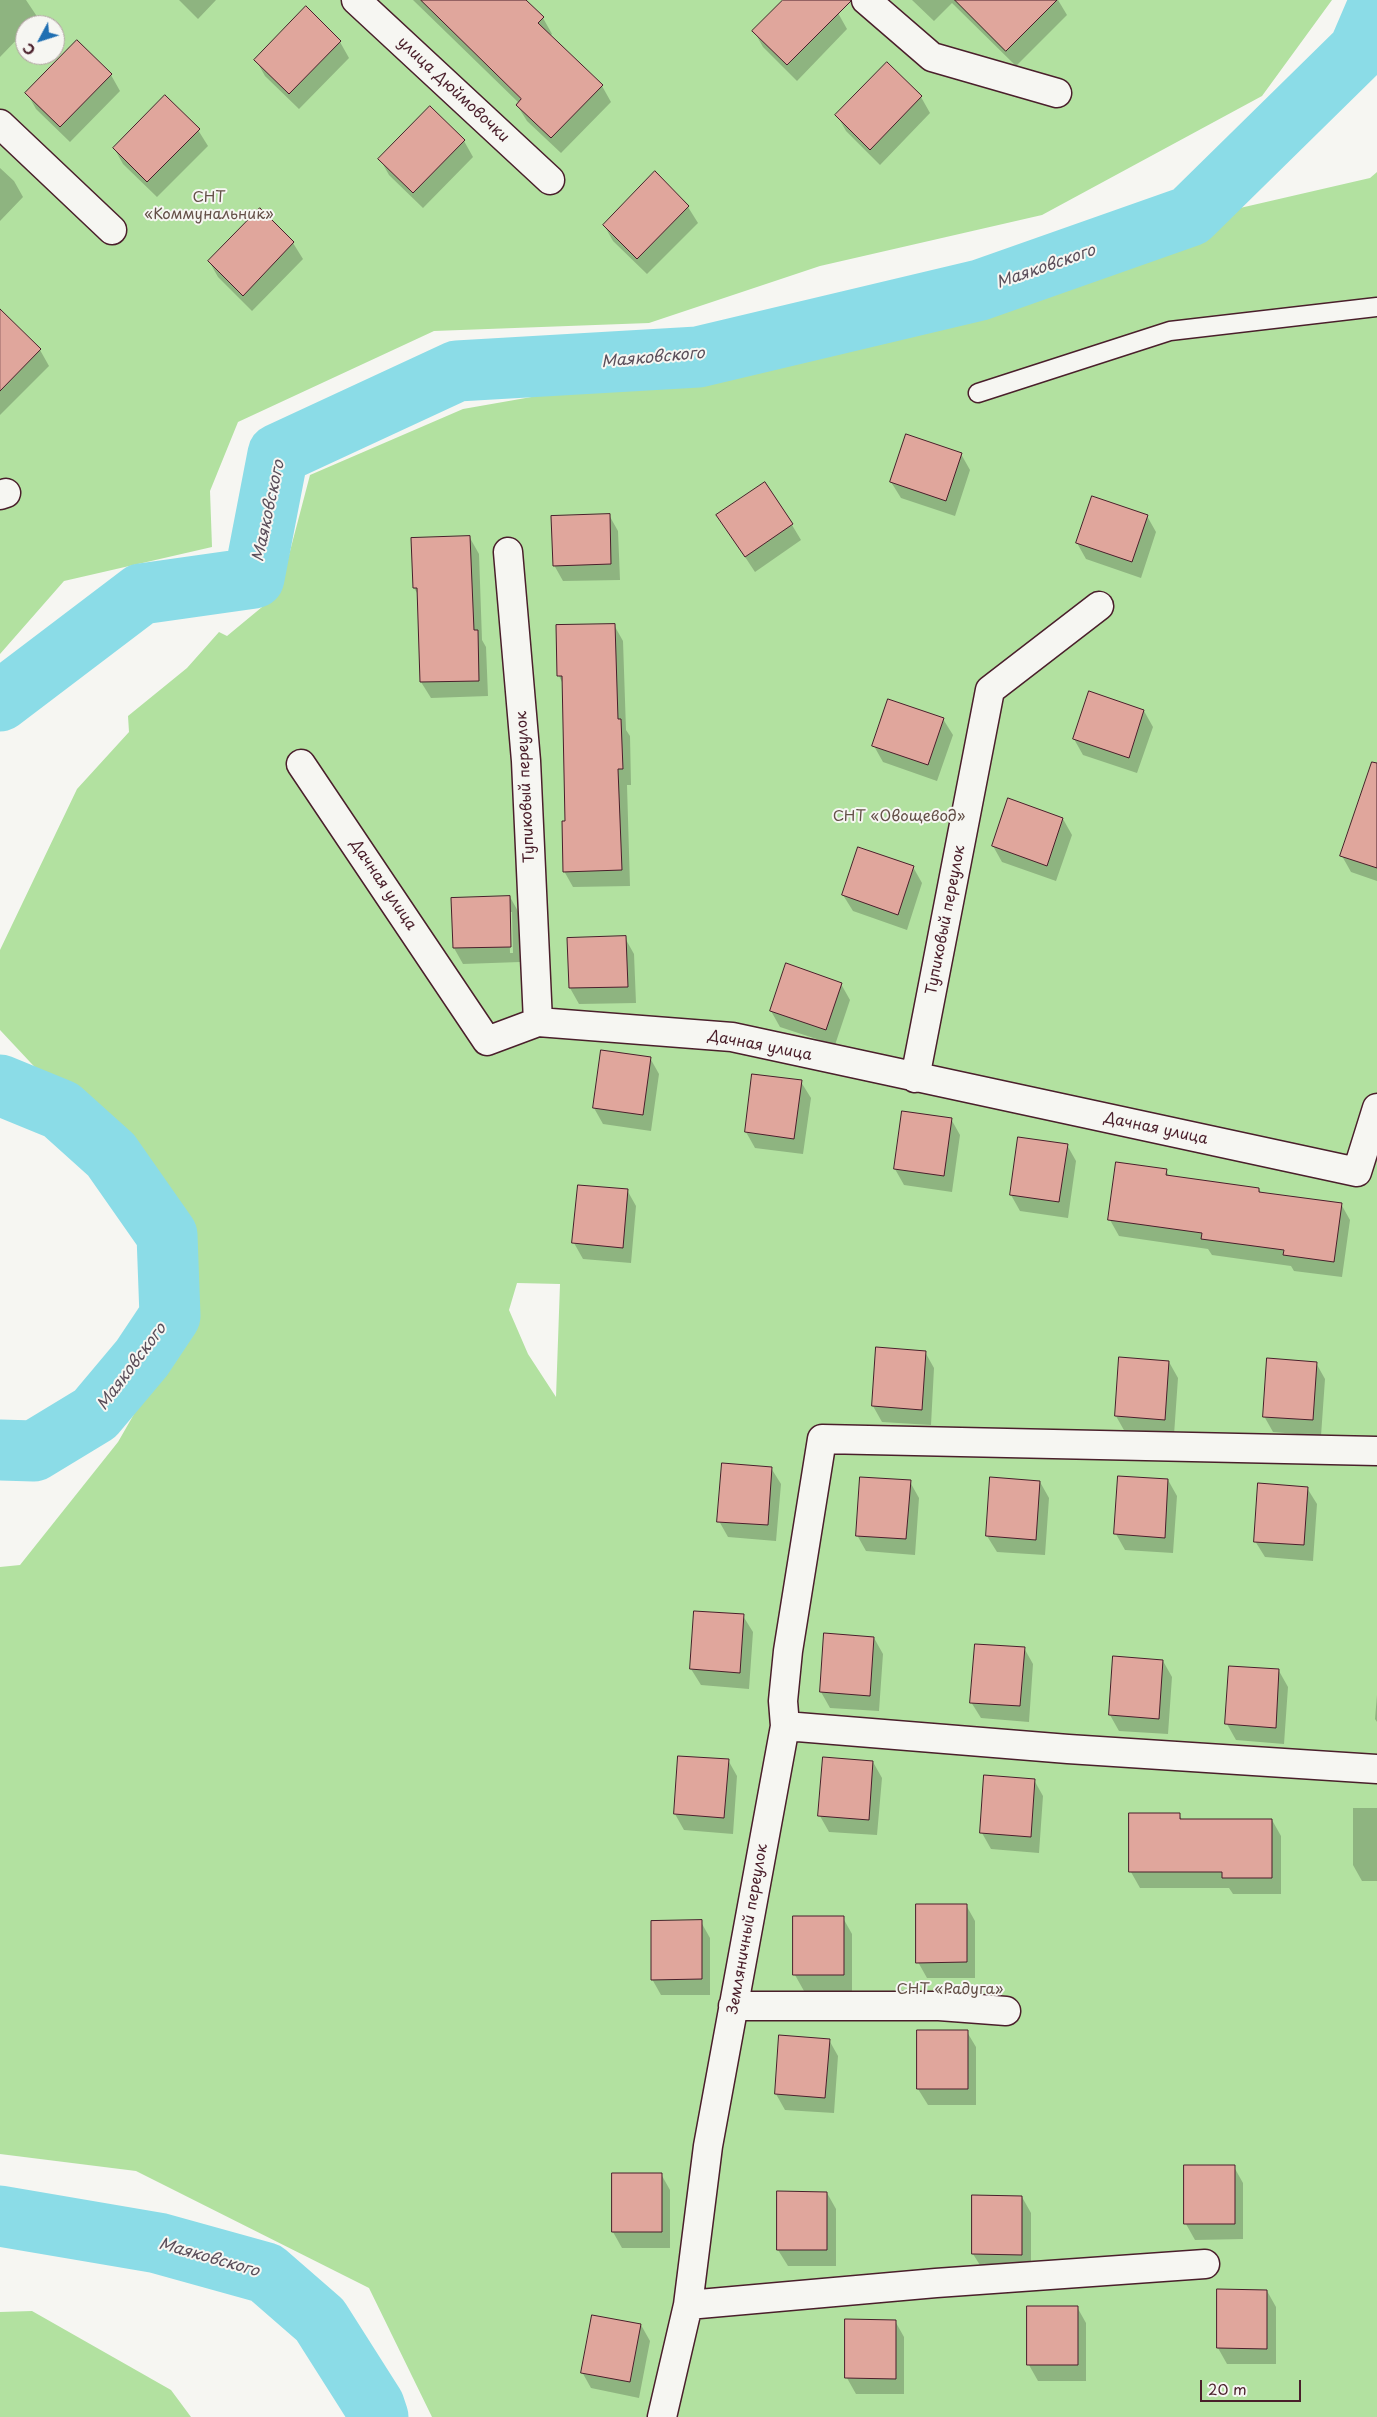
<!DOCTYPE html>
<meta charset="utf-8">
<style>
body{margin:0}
#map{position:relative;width:1377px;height:2417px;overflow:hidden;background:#f6f6f2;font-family:"Playpen Sans",sans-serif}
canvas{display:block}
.north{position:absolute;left:15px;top:15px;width:50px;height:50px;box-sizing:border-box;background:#f6f6f2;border:1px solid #b1a0a2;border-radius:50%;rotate:230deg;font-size:14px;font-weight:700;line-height:20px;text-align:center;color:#4a1f2b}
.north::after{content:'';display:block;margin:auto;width:18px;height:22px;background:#1f6fb2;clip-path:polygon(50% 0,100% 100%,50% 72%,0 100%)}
.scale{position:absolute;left:1200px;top:2380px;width:101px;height:22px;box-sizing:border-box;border:2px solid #4a1f2b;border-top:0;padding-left:6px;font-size:15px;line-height:18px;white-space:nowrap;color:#4a1f2b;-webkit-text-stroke:4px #f6f6f2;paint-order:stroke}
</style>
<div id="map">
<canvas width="1377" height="2417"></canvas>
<div class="north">С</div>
<div class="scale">20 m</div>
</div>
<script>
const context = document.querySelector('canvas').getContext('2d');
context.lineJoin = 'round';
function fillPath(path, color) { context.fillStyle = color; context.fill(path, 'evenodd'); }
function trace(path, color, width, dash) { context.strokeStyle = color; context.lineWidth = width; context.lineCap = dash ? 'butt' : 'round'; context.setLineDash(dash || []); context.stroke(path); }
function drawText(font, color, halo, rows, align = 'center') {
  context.font = font + ' "Playpen Sans",sans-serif'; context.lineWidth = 4; context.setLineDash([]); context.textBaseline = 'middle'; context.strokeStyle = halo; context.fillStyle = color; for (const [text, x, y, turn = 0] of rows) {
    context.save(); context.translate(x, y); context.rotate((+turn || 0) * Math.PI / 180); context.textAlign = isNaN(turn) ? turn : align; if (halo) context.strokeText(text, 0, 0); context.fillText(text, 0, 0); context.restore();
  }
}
const green = new Path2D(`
 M 0,0 L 1332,0 L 1262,96 L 1042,215 L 820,266 L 649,323 L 434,331 L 238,422 L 210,491 L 212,547 L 64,581 L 0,654 ZM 25,25 L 55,25 L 55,55 L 25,55 Z
 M 1377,172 L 1377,2417 L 432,2417 L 369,2288 L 136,2171 L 0,2154 L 0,1567 L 20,1565 L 118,1442 L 191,1315 L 164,1191 L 45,1078 L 0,1030 L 0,950 L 77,789 L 129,732 L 128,716 L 187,668 L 219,632 L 227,636 L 279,593 L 310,475 L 463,409 L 919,329 L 1050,265 L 1227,211 L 1370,178 ZM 517,1283 L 560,1284 L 556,1397 L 528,1354 L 509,1310 Z
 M 32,2311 L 171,2390 L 191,2417 L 0,2417 L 0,2312 Z`);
const shadow = new Path2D(`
 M 0,0 L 26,0 L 38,18 L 31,25 L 25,25 L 25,31 L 0,57 Z
 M 179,0 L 216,0 L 198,19 Z
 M 413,0 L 525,0 L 543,18 L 552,34 L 550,36 L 602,86 L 611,102 L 561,153 L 527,121 L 517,105 L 519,103 Z
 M 785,0 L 825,0 L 838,13 L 847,29 L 797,81 L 763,47 L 754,31 Z
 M 912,0 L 1058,0 L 1067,15 L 1016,66 L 952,3 L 934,21 Z
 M 340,42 L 349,58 L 299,109 L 265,76 L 256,60 Z
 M 887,64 L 921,97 L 930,113 L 880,165 L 846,131 L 837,115 Z
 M 111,75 L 120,91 L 70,142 L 36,109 L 27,93 Z
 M 430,108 L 464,141 L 473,157 L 423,208 L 389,175 L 380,159 Z
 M 198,130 L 208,146 L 157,197 L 123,164 L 114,148 Z
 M 0,168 L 14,181 L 23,197 L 0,221 Z
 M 655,173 L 688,207 L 698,223 L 647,274 L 613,241 L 604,225 Z
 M 260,210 L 293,243 L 303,259 L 252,311 L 218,277 L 209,261 Z
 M 0,323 L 40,350 L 49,366 L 0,415 Z
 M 961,454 L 970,470 L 955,516 L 901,498 L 891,482 Z
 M 609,515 L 618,531 L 620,580 L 563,581 L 554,565 Z
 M 718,516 L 792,525 L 801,540 L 755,572 Z
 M 1147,516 L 1156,532 L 1141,578 L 1086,559 L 1077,543 Z
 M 470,538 L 479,554 L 482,640 L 486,647 L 488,696 L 431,698 L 421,682 L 419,596 L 414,588 L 412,539 Z
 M 614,625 L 623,641 L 626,730 L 630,736 L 631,785 L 627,785 L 630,886 L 573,887 L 564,871 L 566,822 L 563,684 L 559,676 Z
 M 1090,693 L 1144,711 L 1153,727 L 1137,773 L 1083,755 L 1074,739 Z
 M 943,719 L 953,735 L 937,781 L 883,762 L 874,746 Z
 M 1377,816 L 1377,881 L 1351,872 L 1342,856 Z
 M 1063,819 L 1072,835 L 1056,881 L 1002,862 L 993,846 Z
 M 913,867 L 922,883 L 907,930 L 853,911 L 843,895 Z
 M 510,897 L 519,913 L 520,962 L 463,964 L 454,948 ZM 509,912 L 512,912 L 513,953 L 510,953 Z
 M 625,938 L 634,954 L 636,1003 L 579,1004 L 570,988 L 568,940 Z
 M 841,984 L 850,1000 L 835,1045 L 780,1027 L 771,1011 Z
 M 650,1058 L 659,1074 L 651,1131 L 603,1124 L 594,1108 Z
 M 801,1082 L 811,1098 L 803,1154 L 755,1148 L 746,1132 Z
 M 951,1119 L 960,1135 L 952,1192 L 904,1185 L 895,1169 Z
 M 1067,1145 L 1076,1161 L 1068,1218 L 1020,1211 L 1011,1195 Z
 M 1166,1170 L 1169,1176 L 1259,1189 L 1261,1193 L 1341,1204 L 1350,1220 L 1342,1277 L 1294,1271 L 1291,1266 L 1212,1255 L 1208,1249 L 1119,1236 L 1110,1220 Z
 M 627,1190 L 636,1206 L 631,1263 L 583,1259 L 574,1243 Z
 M 925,1352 L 934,1368 L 931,1425 L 882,1422 L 873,1406 Z
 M 1169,1362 L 1178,1378 L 1174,1435 L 1125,1432 L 1116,1416 Z
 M 1316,1363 L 1325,1379 L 1321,1436 L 1273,1432 L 1264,1416 Z
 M 771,1468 L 781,1484 L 776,1541 L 728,1537 L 719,1521 Z
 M 1168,1480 L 1177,1496 L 1173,1553 L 1125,1550 L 1116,1534 Z
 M 910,1482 L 919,1498 L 915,1555 L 866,1551 L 857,1535 Z
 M 1040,1482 L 1049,1498 L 1045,1555 L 997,1552 L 987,1536 Z
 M 1307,1488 L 1317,1504 L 1313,1561 L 1265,1557 L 1255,1541 Z
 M 695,1612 L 743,1616 L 753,1632 L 749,1689 L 701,1685 L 691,1669 Z
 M 874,1638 L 883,1654 L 879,1711 L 830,1708 L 821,1692 Z
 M 1024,1648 L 1033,1664 L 1029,1722 L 981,1718 L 971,1702 Z
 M 1163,1661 L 1172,1677 L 1168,1734 L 1119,1731 L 1110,1715 Z
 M 1279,1671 L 1288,1687 L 1284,1744 L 1236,1740 L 1227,1724 Z
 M 1377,1695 L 1377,1722 L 1375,1719 Z
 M 679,1757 L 728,1760 L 737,1776 L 733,1834 L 684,1830 L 675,1814 Z
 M 873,1762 L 882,1778 L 877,1835 L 829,1832 L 820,1816 Z
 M 1034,1780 L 1043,1796 L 1039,1853 L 991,1849 L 982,1833 Z
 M 1353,1808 L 1377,1808 L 1377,1881 L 1362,1881 L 1353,1865 Z
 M 1179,1814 L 1182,1820 L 1272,1820 L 1281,1836 L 1281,1894 L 1233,1894 L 1229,1888 L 1140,1888 L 1131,1872 Z
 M 966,1905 L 975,1921 L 975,1978 L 927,1978 L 918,1962 Z
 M 843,1918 L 852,1934 L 852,1991 L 804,1991 L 795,1975 Z
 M 701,1922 L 710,1938 L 710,1995 L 661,1995 L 652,1979 Z
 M 918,2032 L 967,2032 L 976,2047 L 976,2105 L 928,2105 L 918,2089 Z
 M 829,2040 L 838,2056 L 834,2113 L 785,2110 L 776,2094 Z
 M 1234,2167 L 1243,2183 L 1243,2239 L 1195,2240 L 1186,2224 Z
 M 661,2174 L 670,2190 L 670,2248 L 622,2248 L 613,2232 Z
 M 778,2193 L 827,2193 L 836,2209 L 836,2266 L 788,2266 L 778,2250 Z
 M 1022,2197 L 1031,2213 L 1031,2270 L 983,2270 L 973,2254 Z
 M 1218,2291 L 1267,2291 L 1276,2307 L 1276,2364 L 1227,2364 L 1218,2348 Z
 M 1077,2307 L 1086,2323 L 1086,2381 L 1038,2381 L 1029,2365 Z
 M 847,2321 L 895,2321 L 904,2337 L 904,2394 L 856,2394 L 847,2378 Z
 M 641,2325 L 650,2341 L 639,2398 L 591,2388 L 582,2372 Z`);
const river = new Path2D(`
 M 0,701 L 141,594 L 254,578 L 278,454 L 457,371 L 698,357 L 980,290 L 1190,216 L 1359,50 L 1377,8
 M 0,1085 L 61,1110 L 111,1155 L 167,1235 L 170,1316 L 142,1358 L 95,1414 L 34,1451 L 0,1450
 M 0,2216 L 158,2243 L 266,2273 L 320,2320 L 374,2405 L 378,2417`);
const building = new Path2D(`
 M 421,0 L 526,0 L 544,17 L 538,23 L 603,85 L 551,138 L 516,105 L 521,99 Z
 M 783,0 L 851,0 L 851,1 L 787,65 L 752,31 Z
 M 955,0 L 1057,0 L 1006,51 Z
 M 306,6 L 341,41 L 289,94 L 254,60 Z
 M 77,40 L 112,74 L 60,127 L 25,93 Z
 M 887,62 L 922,96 L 870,150 L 835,115 Z
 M 165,95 L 200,129 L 147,182 L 113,148 Z
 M 430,106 L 465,140 L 413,193 L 378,159 Z
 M 655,171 L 689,206 L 637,259 L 603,225 Z
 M 260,208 L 294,242 L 243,296 L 208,261 Z
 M 0,309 L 41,349 L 0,391 Z
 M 906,434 L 962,453 L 946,501 L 890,482 Z
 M 765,482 L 793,524 L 745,557 L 716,515 Z
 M 1092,496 L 1148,515 L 1132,562 L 1076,543 Z
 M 610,514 L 611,564 L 553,566 L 551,516 Z
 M 470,536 L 474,630 L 478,630 L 479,681 L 420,682 L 417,588 L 413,588 L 411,538 Z
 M 615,624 L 618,719 L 621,719 L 623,769 L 618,769 L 622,870 L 563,872 L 562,821 L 565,821 L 562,676 L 557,676 L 556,625 Z
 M 1089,691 L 1144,710 L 1129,758 L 1073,739 Z
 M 888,699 L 944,718 L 928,765 L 872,746 Z
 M 1372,762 L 1377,763 L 1377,868 L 1340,856 Z
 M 1008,798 L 1063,818 L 1047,866 L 992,846 Z
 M 858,847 L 914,866 L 898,915 L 842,895 Z
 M 510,896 L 511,947 L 453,948 L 451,898 Z
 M 626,936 L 628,987 L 569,988 L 567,938 Z
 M 786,963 L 842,983 L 826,1030 L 770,1011 Z
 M 601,1050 L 651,1057 L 643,1115 L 593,1108 Z
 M 752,1074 L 802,1080 L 794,1139 L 745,1132 Z
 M 902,1111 L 952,1118 L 944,1176 L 894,1169 Z
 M 1018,1137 L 1068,1144 L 1059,1202 L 1010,1195 Z
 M 1116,1162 L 1167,1169 L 1166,1175 L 1259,1188 L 1259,1192 L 1342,1203 L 1334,1262 L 1283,1255 L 1284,1250 L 1201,1239 L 1202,1233 L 1108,1220 Z
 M 578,1185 L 628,1189 L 623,1248 L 572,1243 Z
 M 876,1347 L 926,1351 L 922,1410 L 872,1406 Z
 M 1119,1357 L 1169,1361 L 1165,1420 L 1115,1416 Z
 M 1267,1358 L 1317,1362 L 1313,1420 L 1263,1417 Z
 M 722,1463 L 772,1467 L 768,1525 L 717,1522 Z
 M 1118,1476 L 1168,1479 L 1165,1538 L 1114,1534 Z
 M 860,1477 L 911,1480 L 906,1539 L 856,1536 Z
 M 990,1477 L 1040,1481 L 1036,1540 L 986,1536 Z
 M 1258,1483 L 1308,1487 L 1304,1545 L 1254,1542 Z
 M 694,1611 L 744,1614 L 740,1673 L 690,1669 Z
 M 824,1633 L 874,1637 L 870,1696 L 820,1692 Z
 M 975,1644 L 1025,1647 L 1020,1706 L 970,1703 Z
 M 1113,1656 L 1163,1660 L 1159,1719 L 1109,1715 Z
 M 1229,1666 L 1279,1669 L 1276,1728 L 1225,1724 Z
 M 678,1756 L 729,1759 L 724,1818 L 674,1814 Z
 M 823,1757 L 873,1761 L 869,1820 L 818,1816 Z
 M 984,1775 L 1035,1779 L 1031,1837 L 980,1833 Z
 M 1129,1813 L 1180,1813 L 1180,1819 L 1272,1819 L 1272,1878 L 1222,1878 L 1222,1872 L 1129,1872 Z
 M 916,1904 L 967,1904 L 967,1962 L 916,1963 Z
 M 793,1916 L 844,1916 L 844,1975 L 793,1975 Z
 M 702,1920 L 702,1979 L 651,1980 L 651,1921 Z
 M 917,2030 L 968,2030 L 968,2089 L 917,2089 Z
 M 779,2035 L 830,2039 L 825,2098 L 775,2094 Z
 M 1184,2165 L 1235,2165 L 1235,2224 L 1184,2224 Z
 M 612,2173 L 662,2173 L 662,2232 L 612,2232 Z
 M 777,2191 L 827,2192 L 827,2250 L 777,2250 Z
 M 972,2195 L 1022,2196 L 1022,2255 L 972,2254 Z
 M 1217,2289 L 1267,2290 L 1267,2349 L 1217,2348 Z
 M 1027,2306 L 1078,2306 L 1078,2365 L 1027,2365 Z
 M 592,2315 L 641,2324 L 630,2382 L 581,2373 Z
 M 845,2319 L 896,2320 L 896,2379 L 845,2378 Z`);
const service = new Path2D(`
 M 978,393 L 1170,331 L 1377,307`);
const minor = new Path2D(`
 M 356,0 L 550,180
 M 866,0 L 932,57 L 1057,93
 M 0,124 L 112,230
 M 0,495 L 6,493
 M 508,552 L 526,761 L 538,1022
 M 301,764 L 487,1041 L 538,1022 L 732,1037 L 1357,1172 L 1377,1108
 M 915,1078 L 990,690 L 1099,606
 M 785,1726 L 1068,1749 L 1377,1769
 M 733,2006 L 939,2006 L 1006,2011
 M 688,2305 L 936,2283 L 1205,2264
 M 662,2417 L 688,2305 L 708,2146 L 785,1726 L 783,1701 L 788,1651 L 822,1439 L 1377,1451`);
const streetNames = [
 ["улица Дюймовочки",453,90,43],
 ["Тупиковый переулок",526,787,-93],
 ["Дачная улица",383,885,56],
 ["Тупиковый переулок",946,920,-79],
 ["Дачная улица",760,1046,11],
 ["Дачная улица",1156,1129,12],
 ["Земляничный переулок",748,1929,-80]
];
const parkNames = [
 ["СНТ",209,198],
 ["«Коммунальник»",209,215],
 ["СНТ «Овощевод»",899,817],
 ["СНТ «Радуга»",950,1990]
];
const waterNames = [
 ["Маяковского",1046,267,-19],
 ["Маяковского",653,358,-5],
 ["Маяковского",269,511,-78],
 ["Маяковского",132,1367,-53],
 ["Маяковского",209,2258,16]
];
fillPath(green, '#b2e1a0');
fillPath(shadow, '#0003');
trace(river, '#8bdce7', 61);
fillPath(building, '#e0a69c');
trace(building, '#4a1f2b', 1);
trace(service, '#4a1f2b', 21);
trace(minor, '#4a1f2b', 31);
trace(service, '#f6f6f2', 18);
trace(minor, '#f6f6f2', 28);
drawText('15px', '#4a1f2b', '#f6f6f2', streetNames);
drawText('15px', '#645048', '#f6f6f2', parkNames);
drawText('italic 16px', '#5a4e5a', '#f6f6f2', waterNames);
</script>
